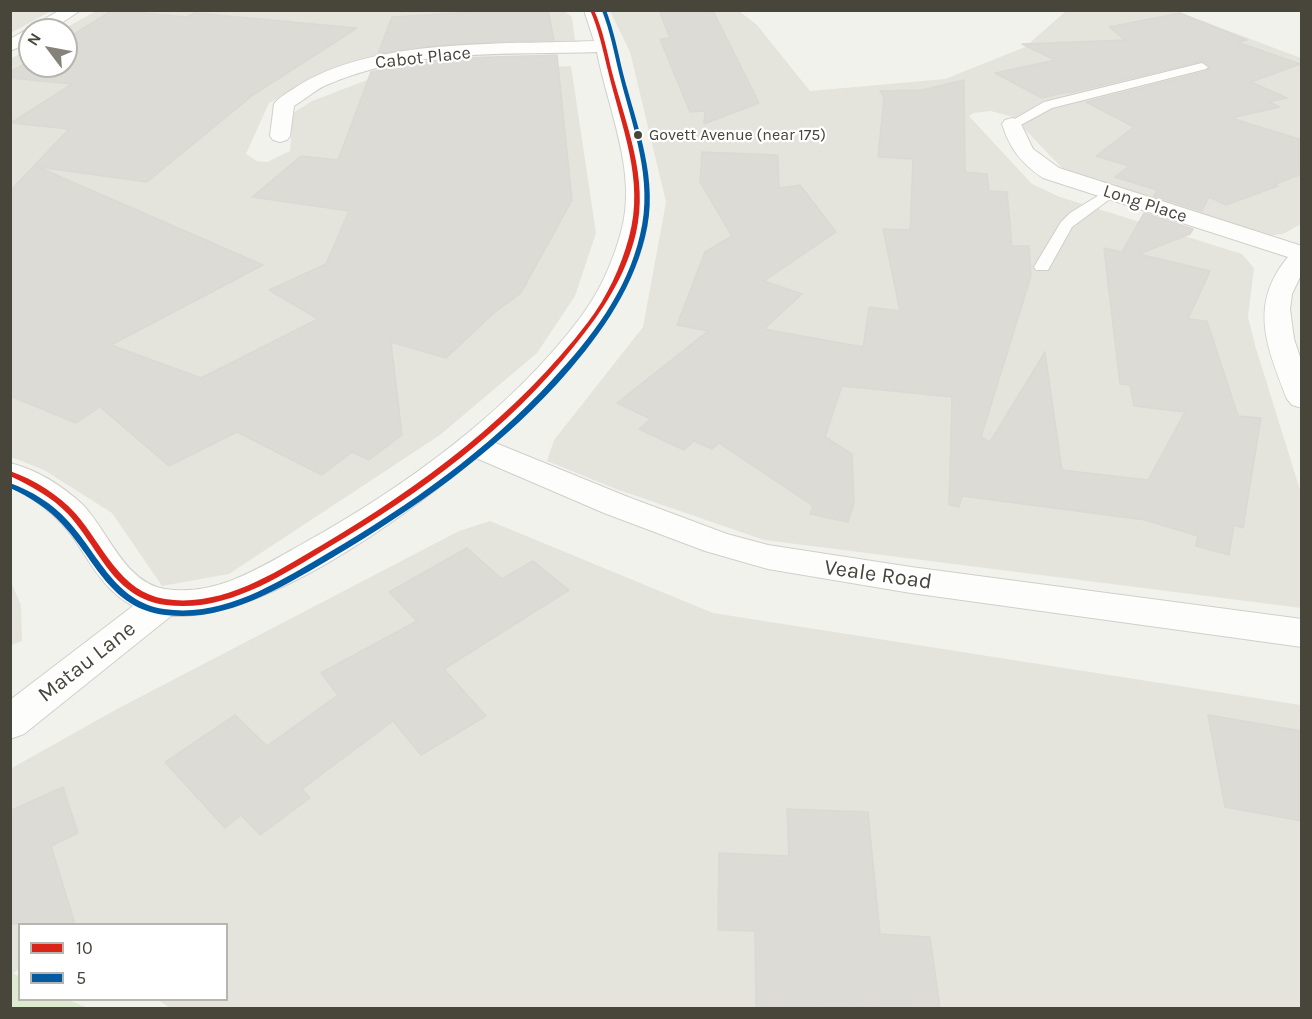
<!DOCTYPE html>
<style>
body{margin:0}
#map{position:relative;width:1312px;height:1019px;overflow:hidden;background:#f2f2ed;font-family:Karla,sans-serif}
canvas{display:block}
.frame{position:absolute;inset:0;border:12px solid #48453a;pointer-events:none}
.legend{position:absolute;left:18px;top:923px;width:210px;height:78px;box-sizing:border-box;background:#fff;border:2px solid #b6b5b0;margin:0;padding:8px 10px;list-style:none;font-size:18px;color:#48453a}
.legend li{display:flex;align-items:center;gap:12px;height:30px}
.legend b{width:30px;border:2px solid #b6b5b0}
.north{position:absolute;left:18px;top:18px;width:60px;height:60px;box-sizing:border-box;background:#fff;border:2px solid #b6b5b0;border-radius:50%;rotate:302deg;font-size:16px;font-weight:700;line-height:24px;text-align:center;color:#48453a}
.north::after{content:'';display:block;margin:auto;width:21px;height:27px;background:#848279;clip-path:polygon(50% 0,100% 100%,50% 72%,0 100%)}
</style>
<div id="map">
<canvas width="1312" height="1019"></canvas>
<div class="frame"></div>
<ul class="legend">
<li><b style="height:8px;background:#da241a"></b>10</li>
<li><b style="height:8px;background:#005ba3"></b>5</li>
</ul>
<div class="north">N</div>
</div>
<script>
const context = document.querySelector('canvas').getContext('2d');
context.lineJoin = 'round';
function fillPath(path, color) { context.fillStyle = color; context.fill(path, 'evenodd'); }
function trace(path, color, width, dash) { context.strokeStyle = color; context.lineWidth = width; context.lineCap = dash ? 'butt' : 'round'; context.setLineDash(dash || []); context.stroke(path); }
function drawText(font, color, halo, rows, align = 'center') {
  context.font = font + ' Karla,sans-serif'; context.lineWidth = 4.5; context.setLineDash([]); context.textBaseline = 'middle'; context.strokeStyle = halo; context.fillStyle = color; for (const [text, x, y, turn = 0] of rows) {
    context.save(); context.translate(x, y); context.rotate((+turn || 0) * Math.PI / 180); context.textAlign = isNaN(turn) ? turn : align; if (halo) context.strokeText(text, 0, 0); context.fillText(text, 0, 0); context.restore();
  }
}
const residential = new Path2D(`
 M 11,10 L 51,10 L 51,11 L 11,33 Z
 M 96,11 L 564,11 L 572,17 L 576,48 L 390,57 L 304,86 L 269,103 L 246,154 L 257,161 L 267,162 L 290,151 L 293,113 L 312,101 L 367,80 L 401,73 L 571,66 L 596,233 L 575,296 L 537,353 L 440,435 L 229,574 L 162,586 L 112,513 L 44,470 L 11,457 L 10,59 L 30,48 L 30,66 L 66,66 L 66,30 L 62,30 Z
 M 610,11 L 739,11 L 757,25 L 810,91 L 945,79 L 1025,47 L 1066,11 L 1176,11 L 1301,58 L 1301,224 L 1283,234 L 1259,237 L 1064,170 L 1013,117 L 991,111 L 974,113 L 969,116 L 1032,184 L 1060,197 L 1242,254 L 1254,268 L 1248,317 L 1255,345 L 1301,493 L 1301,608 L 764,540 L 616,489 L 547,461 L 554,440 L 643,327 L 666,202 L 630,52 Z
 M 490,521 L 713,613 L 1301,705 L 1301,1008 L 170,1008 L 158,1000 L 226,1000 L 226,924 L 20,924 L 19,969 L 11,975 L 10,769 L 117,709 L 459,531 Z
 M 10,580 L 21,605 L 22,641 L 11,645 Z`);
const green = new Path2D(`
 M 10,972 L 19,976 L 20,1000 L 69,1000 L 88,1008 L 11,1008 Z`);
const building = new Path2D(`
 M 113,10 L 187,17 L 195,13 L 357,28 L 253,95 L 147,182 L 38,167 L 263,265 L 111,345 L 201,378 L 318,319 L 269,290 L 326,264 L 349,211 L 252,197 L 301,156 L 338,160 L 371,72 L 424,62 L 458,58 L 557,55 L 572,200 L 521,293 L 494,313 L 446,358 L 391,342 L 402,435 L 369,460 L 352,452 L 322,475 L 237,432 L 169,466 L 100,407 L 76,423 L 10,396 L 10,191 L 69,129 L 11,123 L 72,84 L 10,78 L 10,72 L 30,61 L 30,66 L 66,66 L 66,39 Z
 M 509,10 L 548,10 L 554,40 L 440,45 L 378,54 L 392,17 Z
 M 659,10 L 714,13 L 759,103 L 704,124 L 705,111 L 690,112 L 660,39 L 670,38 Z
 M 1180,13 L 1247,40 L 1237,42 L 1300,64 L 1251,82 L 1287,98 L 1269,102 L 1280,107 L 1231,118 L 1302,140 L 1302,174 L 1275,184 L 1278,186 L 1226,205 L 1209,197 L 1202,211 L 1154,196 L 1157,190 L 1115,177 L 1129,166 L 1096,156 L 1134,127 L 1086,102 L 1207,71 L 1210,67 L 1203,61 L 1069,93 L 1067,92 L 1042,98 L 995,73 L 1055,60 L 1022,44 L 1125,40 L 1109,27 Z
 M 964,80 L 965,172 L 987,174 L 989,191 L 1007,192 L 1012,246 L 1029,246 L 1031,276 L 981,437 L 990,442 L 1045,352 L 1062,470 L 1148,480 L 1185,412 L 1134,406 L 1130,385 L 1120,384 L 1104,248 L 1122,252 L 1144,213 L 1193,229 L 1190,234 L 1139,254 L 1210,271 L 1188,319 L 1207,321 L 1238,416 L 1261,418 L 1243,528 L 1234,525 L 1229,555 L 1196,546 L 1198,536 L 1145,520 L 962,496 L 959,507 L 949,505 L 952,397 L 842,386 L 825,437 L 852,454 L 854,503 L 848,522 L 810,514 L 813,506 L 719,443 L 712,449 L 694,441 L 684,450 L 639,429 L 651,419 L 617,403 L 708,331 L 677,325 L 705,252 L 732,236 L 700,182 L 702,152 L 778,155 L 779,188 L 800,185 L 836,232 L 764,281 L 802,294 L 764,329 L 863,347 L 869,307 L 900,311 L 883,229 L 910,230 L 913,159 L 878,157 L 884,98 L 880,91 L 922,90 Z
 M 467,548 L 502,579 L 533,561 L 569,590 L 444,669 L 486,716 L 421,755 L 393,721 L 302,789 L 310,798 L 260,835 L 241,815 L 225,828 L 165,762 L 235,715 L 267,746 L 338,695 L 321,673 L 417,621 L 389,592 Z
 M 1208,715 L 1302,731 L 1302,821 L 1225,807 Z
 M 63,787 L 78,833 L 51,846 L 75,924 L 10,924 L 10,811 Z
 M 787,809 L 868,812 L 880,934 L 930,937 L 940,1008 L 756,1006 L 755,931 L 718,930 L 719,853 L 789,856 Z`);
const service = new Path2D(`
 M 1202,63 L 1208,67 L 1206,69 L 1052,108 L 1017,127 L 1007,127 L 1006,124 L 1044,102 Z
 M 1109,189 L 1114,190 L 1116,193 L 1114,196 L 1072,227 L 1048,270 L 1036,270 L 1034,267 L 1061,222 L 1070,213 Z`);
const minor = new Path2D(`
 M 60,10 L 81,10 L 51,30 L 30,30 L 30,42 L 10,51 L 10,39 C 28,29 43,20 60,10 Z
 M 584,10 L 601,10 L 604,17 C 614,41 618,67 625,92 C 637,131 651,171 648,212 C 644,297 553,388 493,442 L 628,497 L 727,534 L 768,545 L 911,567 L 1302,619 L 1302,647 L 911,593 L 768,569 L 705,551 L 604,513 L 476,458 C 404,517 265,620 171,616 L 24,734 L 10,739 L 10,700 L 133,606 C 103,590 91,563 72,536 C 56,514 34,498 10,486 L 10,463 C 37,470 63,486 83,505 C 108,531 125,583 165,589 C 216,597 261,567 304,543 C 404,488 511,410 580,318 C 599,293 613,262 621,232 C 638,173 608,110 597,52 C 506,55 409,48 324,86 C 314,91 304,100 294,106 L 290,136 L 287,140 L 280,142 L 273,140 L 270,136 L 274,104 C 279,97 289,92 296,87 C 374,37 504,45 594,41 Z
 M 1012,118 L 1019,120 L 1033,149 L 1059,168 L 1302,246 L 1302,273 L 1292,294 L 1290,309 L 1294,339 L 1302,363 L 1302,408 L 1292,405 L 1287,399 C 1267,347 1248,305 1288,257 L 1043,178 C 1021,163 1010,149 1002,124 L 1005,120 Z`);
const bus1 = new Path2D(`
 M 590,10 L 594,10 C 603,30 607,51 612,72 C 626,125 649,178 636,233 C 626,276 602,312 575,345 C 508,429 421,493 329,547 C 281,576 226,613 166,605 C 113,598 100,549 68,514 C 52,497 31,486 10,476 L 10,471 C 35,480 59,495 76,514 C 103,545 120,592 165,599 C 222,608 276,572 322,545 C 422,486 517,415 588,322 C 607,297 621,267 629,237 C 645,180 621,126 608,71 C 603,51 599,30 590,10 Z`);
const bus2 = new Path2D(`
 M 602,10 L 606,10 C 614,31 618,52 623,73 C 637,127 660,181 645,237 C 631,294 596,341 557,384 C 493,453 416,508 335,556 C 284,586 227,623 165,615 C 110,608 96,561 63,525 C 49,509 30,497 10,488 L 10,483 C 32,491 53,504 68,521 C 98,553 115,602 164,609 C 224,618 278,582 328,553 C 410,505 488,450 552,380 C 591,338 627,292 640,235 C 654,179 632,126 619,73 C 614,52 610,31 602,10 Z`);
const markers = [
 [638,135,5,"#48453a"]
];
const farBusnames = [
 ["Govett Avenue (near 175)",649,135]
];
const farStreetnames = [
 ["Cabot Place",423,58,-6],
 ["Long Place",1145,204,18]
];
const streetNames = [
 ["Veale Road",878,575,8],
 ["Matau Lane",87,662,-38]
];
fillPath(residential, '#e5e4dc');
fillPath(green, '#dcead0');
fillPath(building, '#dcdbd6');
trace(building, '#dad9d3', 1.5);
trace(service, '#d0cfcb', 2);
trace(minor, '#d0cfcb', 2);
fillPath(service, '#fdfdfc');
fillPath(minor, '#fdfdfc');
fillPath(bus1, '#da241a');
fillPath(bus2, '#005ba3');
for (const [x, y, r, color] of markers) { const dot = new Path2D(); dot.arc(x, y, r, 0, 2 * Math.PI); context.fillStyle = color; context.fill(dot); trace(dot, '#fff', 2); }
drawText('16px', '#48453a', '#fff', farBusnames, 'left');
drawText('18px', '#48453a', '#fff', farStreetnames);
drawText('22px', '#48453a', '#fff', streetNames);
</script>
